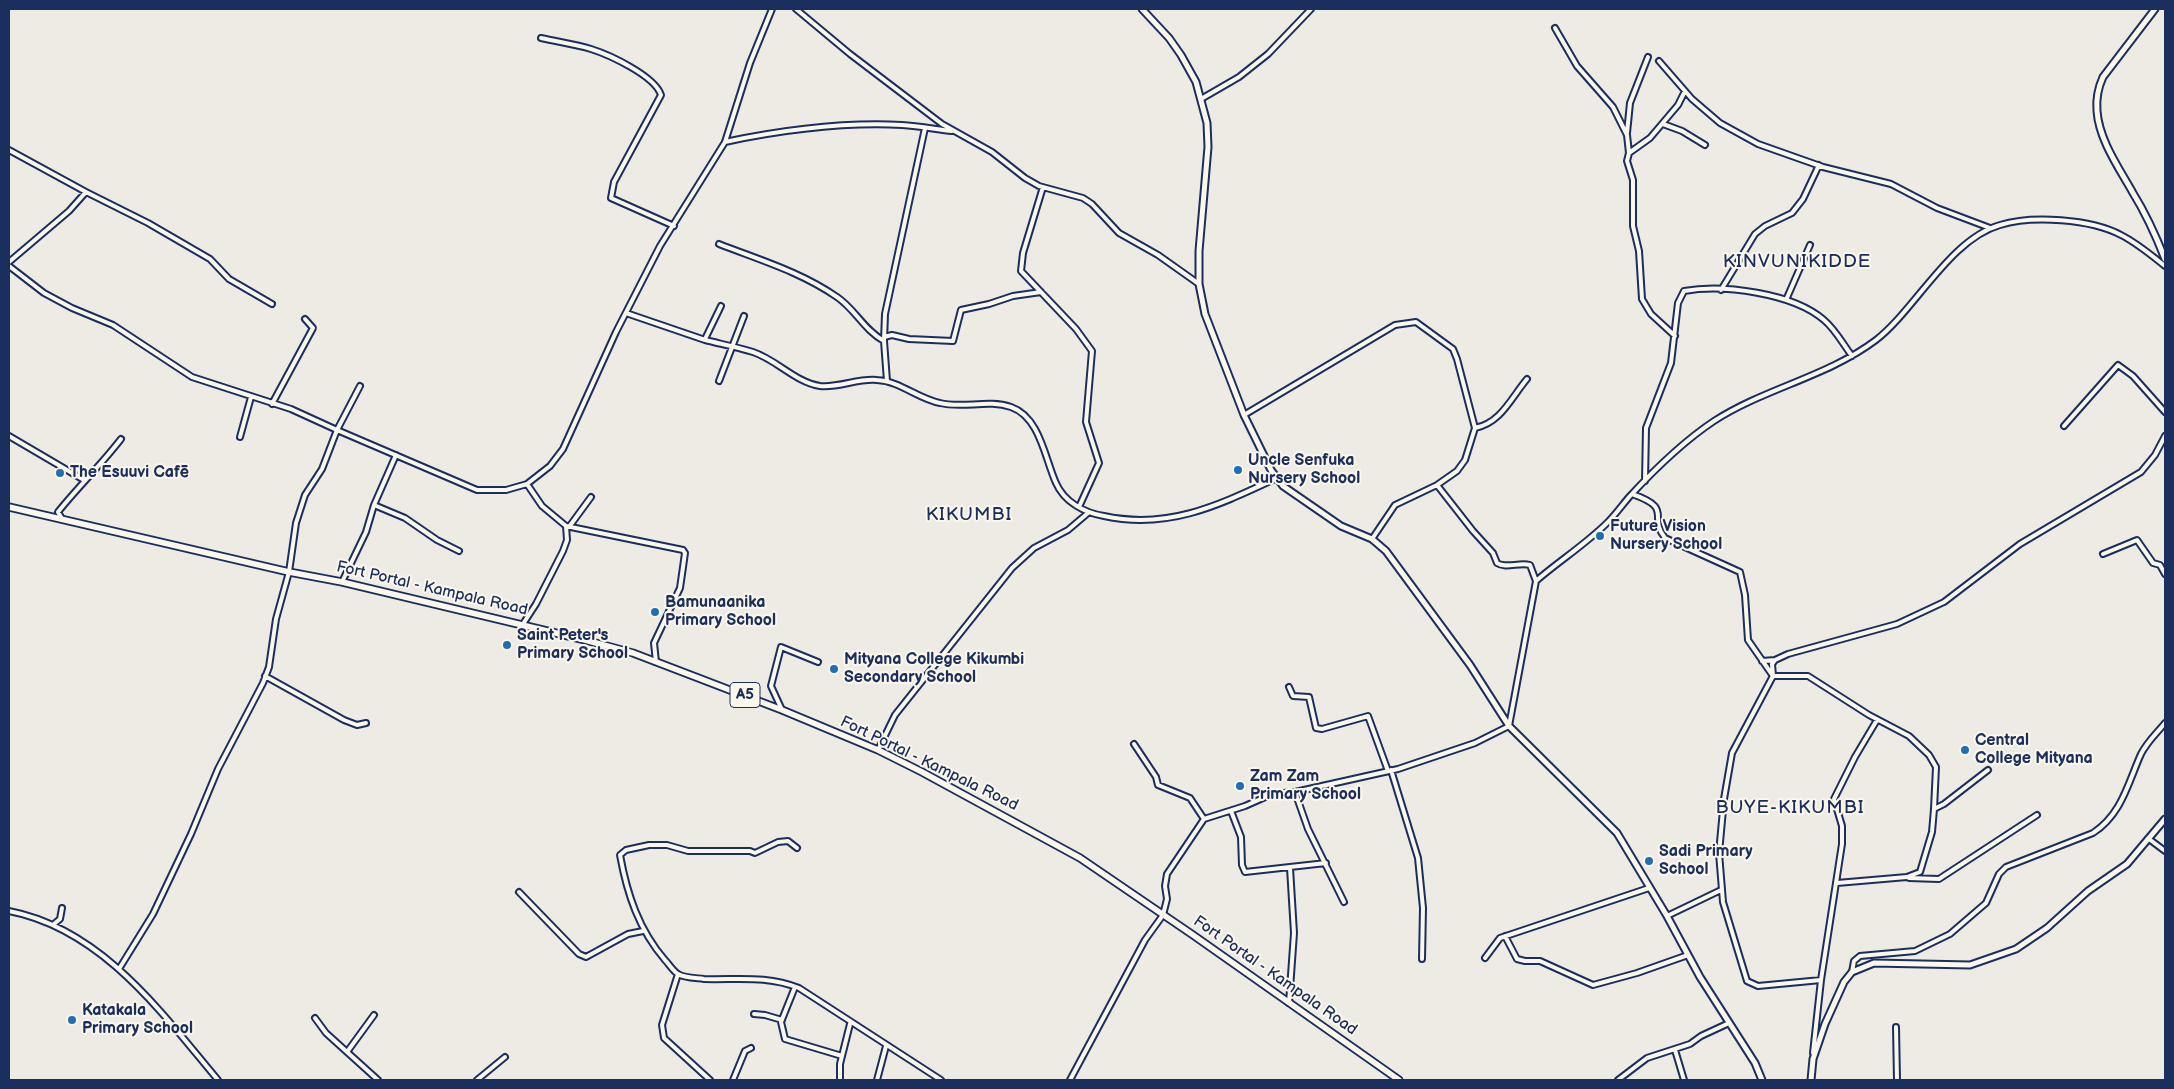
<!DOCTYPE html>
<meta charset="utf-8">
<style>
body{margin:0}
#map{position:relative;width:2174px;height:1089px;overflow:hidden;background:#eeebe4;font-family:"Balsamiq Sans",sans-serif}
canvas{display:block}
.frame{position:absolute;inset:0;border:10px solid #1b2f5e;pointer-events:none}
</style>
<div id="map">
<canvas width="2174" height="1089"></canvas>
<div class="frame"></div>
</div>
<script>
const context = document.querySelector('canvas').getContext('2d');
context.lineJoin = 'round';
function trace(path, color, width, dash) { context.strokeStyle = color; context.lineWidth = width; context.lineCap = dash ? 'butt' : 'round'; context.setLineDash(dash || []); context.stroke(path); }
function drawText(font, color, halo, rows, align = 'center') {
  context.font = font + ' "Balsamiq Sans",sans-serif'; context.lineWidth = 4; context.setLineDash([]); context.textBaseline = 'middle'; context.strokeStyle = halo; context.fillStyle = color; for (const [text, x, y, turn = 0] of rows) {
    context.save(); context.translate(x, y); context.rotate((+turn || 0) * Math.PI / 180); context.textAlign = isNaN(turn) ? turn : align; if (halo) context.strokeText(text, 0, 0); context.fillText(text, 0, 0); context.restore();
  }
}
const street = new Path2D(`
 M 796,9 L 850,54 L 942,124 L 992,152 L 1025,178 L 1039,186 L 1083,198 L 1092,204 L 1119,233 L 1158,255 L 1199,284
 M 1555,28 L 1577,66 L 1613,107 L 1627,135 L 1629,153 L 1627,161 L 1633,180 L 1633,226 L 1639,251 L 1642,299 L 1651,314 L 1675,336
 M 541,38 C 558,42 575,44 591,49 C 610,55 655,76 661,95 L 614,182 L 611,198 L 674,226
 M 1659,61 L 1692,99 L 1720,123 L 1758,144 L 1823,167 L 1891,184 L 1937,208 L 1990,228
 M 1201,99 L 1239,77 L 1268,54 L 1311,9
 M 1663,124 L 1682,131 L 1705,145
 M 1627,133 L 1630,103 L 1648,57
 M 725,142 C 782,130 844,122 902,125 C 918,126 935,129 952,131
 M 9,150 L 86,192
 M 1629,153 L 1650,138 L 1678,105 L 1685,91
 M 1043,187 L 1023,253 L 1021,271 L 1076,329 L 1092,351 L 1086,422 L 1099,463 L 1079,507
 M 719,244 C 760,260 801,272 837,297 C 855,309 864,330 884,341
 M 9,262 L 69,211 L 86,192 L 148,223 L 210,259 L 229,279 L 272,304
 M 9,266 L 44,293 L 72,308 L 113,325 L 192,377 L 291,409 L 337,430 L 360,386
 M 1721,290 L 1755,234 L 1765,226 L 1792,213 L 1803,199 L 1819,165
 M 1786,300 L 1810,245
 M 626,313 C 653,322 679,331 705,340 C 721,344 737,347 753,352 C 777,360 795,382 820,386 C 839,388 858,378 877,380 C 900,381 918,399 940,403 C 963,409 988,399 1011,407 C 1040,417 1045,459 1056,483 C 1064,502 1085,513 1104,516 C 1169,530 1219,505 1277,478
 M 884,337 L 892,335 L 909,339 L 953,341 L 961,310 L 989,304 L 1013,296 L 1041,292
 M 705,339 L 721,306
 M 719,381 L 744,316
 M 887,381 L 884,341 L 885,314 L 925,128
 M 272,404 L 313,328 L 305,319
 M 1244,415 L 1395,325 L 1416,322 L 1453,349 L 1457,359 L 1475,428 L 1465,460 L 1457,471 L 1437,485 L 1395,505 L 1372,539
 M 2064,426 L 2118,365 L 2133,376 L 2165,412
 M 1475,428 C 1501,423 1511,398 1527,379
 M 9,436 L 84,480
 M 240,437 L 251,397
 M 1645,481 L 1646,428 L 1671,363 L 1678,303 L 1684,291 C 1723,284 1793,293 1824,320 C 1835,329 1843,344 1852,356
 M 527,484 L 542,506 L 566,526 L 683,550 L 685,553 L 680,588 L 654,643 L 656,662
 M 1437,485 L 1473,531 L 1493,553 L 1497,563 C 1506,569 1519,562 1530,565 L 1536,581
 M 1632,494 C 1675,509 1647,516 1665,538 L 1740,572 L 1745,595 L 1748,640 L 1773,676 L 1808,676 L 1869,715 L 1909,736 L 1929,755 L 1936,767 L 1934,809 L 1932,832 L 1920,872 L 1907,877 L 1837,883
 M 374,505 L 405,518 L 437,540 L 459,551
 M 62,519 L 58,512 C 78,487 101,465 121,439
 M 569,527 L 591,497
 M 2103,554 L 2137,540 L 2153,563 L 2160,565 L 2165,574
 M 342,582 L 366,532 L 374,505 L 396,455
 M 523,624 L 536,604 L 563,551 L 567,540 L 566,526
 M 1775,660 L 1772,664 L 1773,676 L 1732,753 L 1724,799 L 1719,853 L 1723,902 L 1747,981 L 1758,986 L 1821,980
 M 1762,661 L 1775,660 L 1788,654 L 1897,624 L 1944,602 L 2020,544 L 2141,472 L 2155,455 L 2165,436
 M 265,676 L 344,720 L 357,725 L 366,723
 M 1289,687 L 1293,696 L 1309,697 L 1316,728 L 1322,729 L 1368,716 L 1388,771
 M 782,710 L 771,686 L 781,647 L 818,662
 M 1134,744 L 1156,777 L 1158,785 L 1190,798 L 1204,819
 M 878,750 L 895,715 L 1012,568 L 1034,548 L 1068,530 L 1088,513
 M 1391,770 L 1418,858 L 1423,908 L 1422,959
 M 1295,792 L 1308,829 L 1344,902
 M 1934,809 L 1944,804 L 1988,770
 M 1231,811 L 1241,837 L 1242,865 L 1245,872 L 1326,863
 M 2149,839 L 2165,851
 M 797,848 L 788,841 L 778,842 L 755,853 L 750,851 L 688,851 L 667,845 L 649,845 L 626,850 L 620,855 C 627,894 639,930 665,960 C 669,964 673,971 678,974 C 684,978 697,978 704,979 C 738,980 766,975 799,988 L 941,1080
 M 1909,878 L 1939,879 L 2037,815
 M 519,892 L 579,954 L 586,957 L 628,934 L 643,931
 M 9,911 C 102,929 161,1012 218,1080
 M 1667,916 L 1721,890
 M 54,924 L 60,919 L 62,908
 M 1505,936 L 1517,959 L 1525,961 L 1540,961 L 1593,985 L 1637,973 L 1688,955
 M 1485,958 L 1500,938 L 1649,888
 M 119,969 L 153,914 L 191,834 L 218,769 L 263,683 L 269,667 L 276,619 L 289,572 L 296,523 L 305,495 L 322,469 L 337,430 L 477,490 L 506,490 L 527,484 L 550,466 L 563,449 L 616,332 L 660,246 L 725,142 L 750,63 L 772,9
 M 1852,972 L 1854,961 L 1860,956 L 1915,951 L 1950,934 L 1986,903 L 1999,874 L 2006,867 L 2093,833 C 2122,814 2128,783 2141,754 C 2147,742 2157,733 2165,723
 M 678,974 L 662,1025 L 664,1038 L 710,1080
 M 795,987 L 781,1022 L 785,1039 L 842,1056
 M 1289,1003 L 1294,933 L 1290,868
 M 754,1014 L 765,1015 L 782,1020
 M 315,1018 L 326,1033 L 378,1080
 M 1896,1027 L 1897,1080
 M 1675,1050 L 1684,1080
 M 347,1052 L 374,1015
 M 1813,1053 L 1821,980 L 1842,844 L 1842,826 L 1834,799 L 1855,757 L 1877,720
 M 477,1080 L 505,1057
 M 733,1080 L 745,1051 L 751,1048
 M 840,1080 L 840,1064 L 850,1024
 M 877,1080 L 886,1046
 M 1070,1080 L 1145,940 L 1163,915 L 1167,899 L 1165,886 L 1167,874 L 1204,819 L 1245,806 L 1272,794 L 1295,792 L 1398,769 L 1475,743 L 1509,726 L 1536,581 C 1559,561 1586,544 1608,522 C 1616,514 1623,504 1630,496 C 1655,469 1684,441 1714,421 C 1765,388 1827,377 1876,340 C 1915,310 1950,239 2000,225 C 2032,215 2091,219 2121,235 C 2137,243 2151,255 2165,266
 M 1618,1080 L 1647,1058 L 1690,1044 L 1701,1036 L 1729,1023`);
const secondary = new Path2D(`
 M 1142,9 L 1169,38 L 1181,55 L 1196,82 L 1207,123 L 1208,147 L 1199,251 L 1199,284 L 1205,314 L 1244,415 L 1271,470 L 1283,486 L 1341,526 L 1372,539 L 1386,551 L 1470,665 L 1509,726 L 1617,833 L 1667,916 L 1700,977 L 1755,1063 L 1762,1080
 M 2155,9 L 2103,77 C 2098,88 2096,100 2097,111 C 2099,140 2119,168 2133,193 C 2146,214 2156,236 2165,259
 M 1811,1080 L 1813,1059 L 1825,1024 L 1844,982 L 1852,972 L 1874,963 L 1970,965 L 2016,949 L 2047,928 L 2088,891 L 2127,864 L 2165,819`);
const primary = new Path2D(`
 M 9,507 L 289,572 L 342,582 L 585,640 L 633,653 L 782,710 L 878,750 L 922,772 L 1080,858 L 1193,935 L 1399,1080`);
const markers = [
 [1238,470,5,"#1f6fb2"],
 [60,473,5,"#1f6fb2"],
 [1600,536,5,"#1f6fb2"],
 [655,612,5,"#1f6fb2"],
 [507,645,5,"#1f6fb2"],
 [834,669,5,"#1f6fb2"],
 [1965,750,5,"#1f6fb2"],
 [1240,786,5,"#1f6fb2"],
 [1649,861,5,"#1f6fb2"],
 [72,1020,5,"#1f6fb2"]
];
const shields = [
 [745,695,30]
];
const shieldNames = [
 ["A5",745,695]
];
const poiNames = [
 ["Uncle Senfuka",1248,461],
 ["Nursery School",1248,479],
 ["The Esuuvi Cafē",70,473],
 ["Future Vision",1610,527],
 ["Nursery School",1610,545],
 ["Bamunaanika",665,603],
 ["Primary School",665,621],
 ["Saint Peter's",517,636],
 ["Primary School",517,654],
 ["Mityana College Kikumbi",844,660],
 ["Secondary School",844,678],
 ["Central",1975,741],
 ["College Mityana",1975,759],
 ["Zam Zam",1250,777],
 ["Primary School",1250,795],
 ["Sadi Primary",1659,852],
 ["School",1659,870],
 ["Katakala",82,1011],
 ["Primary School",82,1029]
];
const streetNames = [
 ["Fort Portal - Kampala Road",432,589,13],
 ["Fort Portal - Kampala Road",929,764,26],
 ["Fort Portal - Kampala Road",1275,976,35]
];
const quarterNames = [
 ["KINVUNIKIDDE",1797,262],
 ["KIKUMBI",969,515],
 ["BUYE-KIKUMBI",1790,808]
];
trace(street, '#1b2f5e', 8);
trace(secondary, '#1b2f5e', 9);
trace(primary, '#1b2f5e', 9);
trace(street, '#fbf7ec', 4);
trace(secondary, '#fbf7ec', 5);
trace(primary, '#fbf7ec', 5.5);
for (const [x, y, r, color] of markers) { const dot = new Path2D(); dot.arc(x, y, r, 0, 2 * Math.PI); context.fillStyle = color; context.fill(dot); trace(dot, '#fbf7ec', 2); }
for (const [x, y, w] of shields) { const box = new Path2D(); box.roundRect(x - w / 2, y - 12.5, w, 25, 4); context.fillStyle = '#fbf7ec'; context.fill(box); trace(box, '#1b2f5e', 1); }
drawText('bold 15px', '#1b2f5e', null, shieldNames);
drawText('bold 16px', '#1b2f5e', '#fbf7ec', poiNames, 'left');
drawText('16px', '#1b2f5e', '#fbf7ec', streetNames);
context.letterSpacing = '1px';
drawText('19px', '#1b2f5e', '#fbf7ec', quarterNames);
context.letterSpacing = '0px';
</script>
